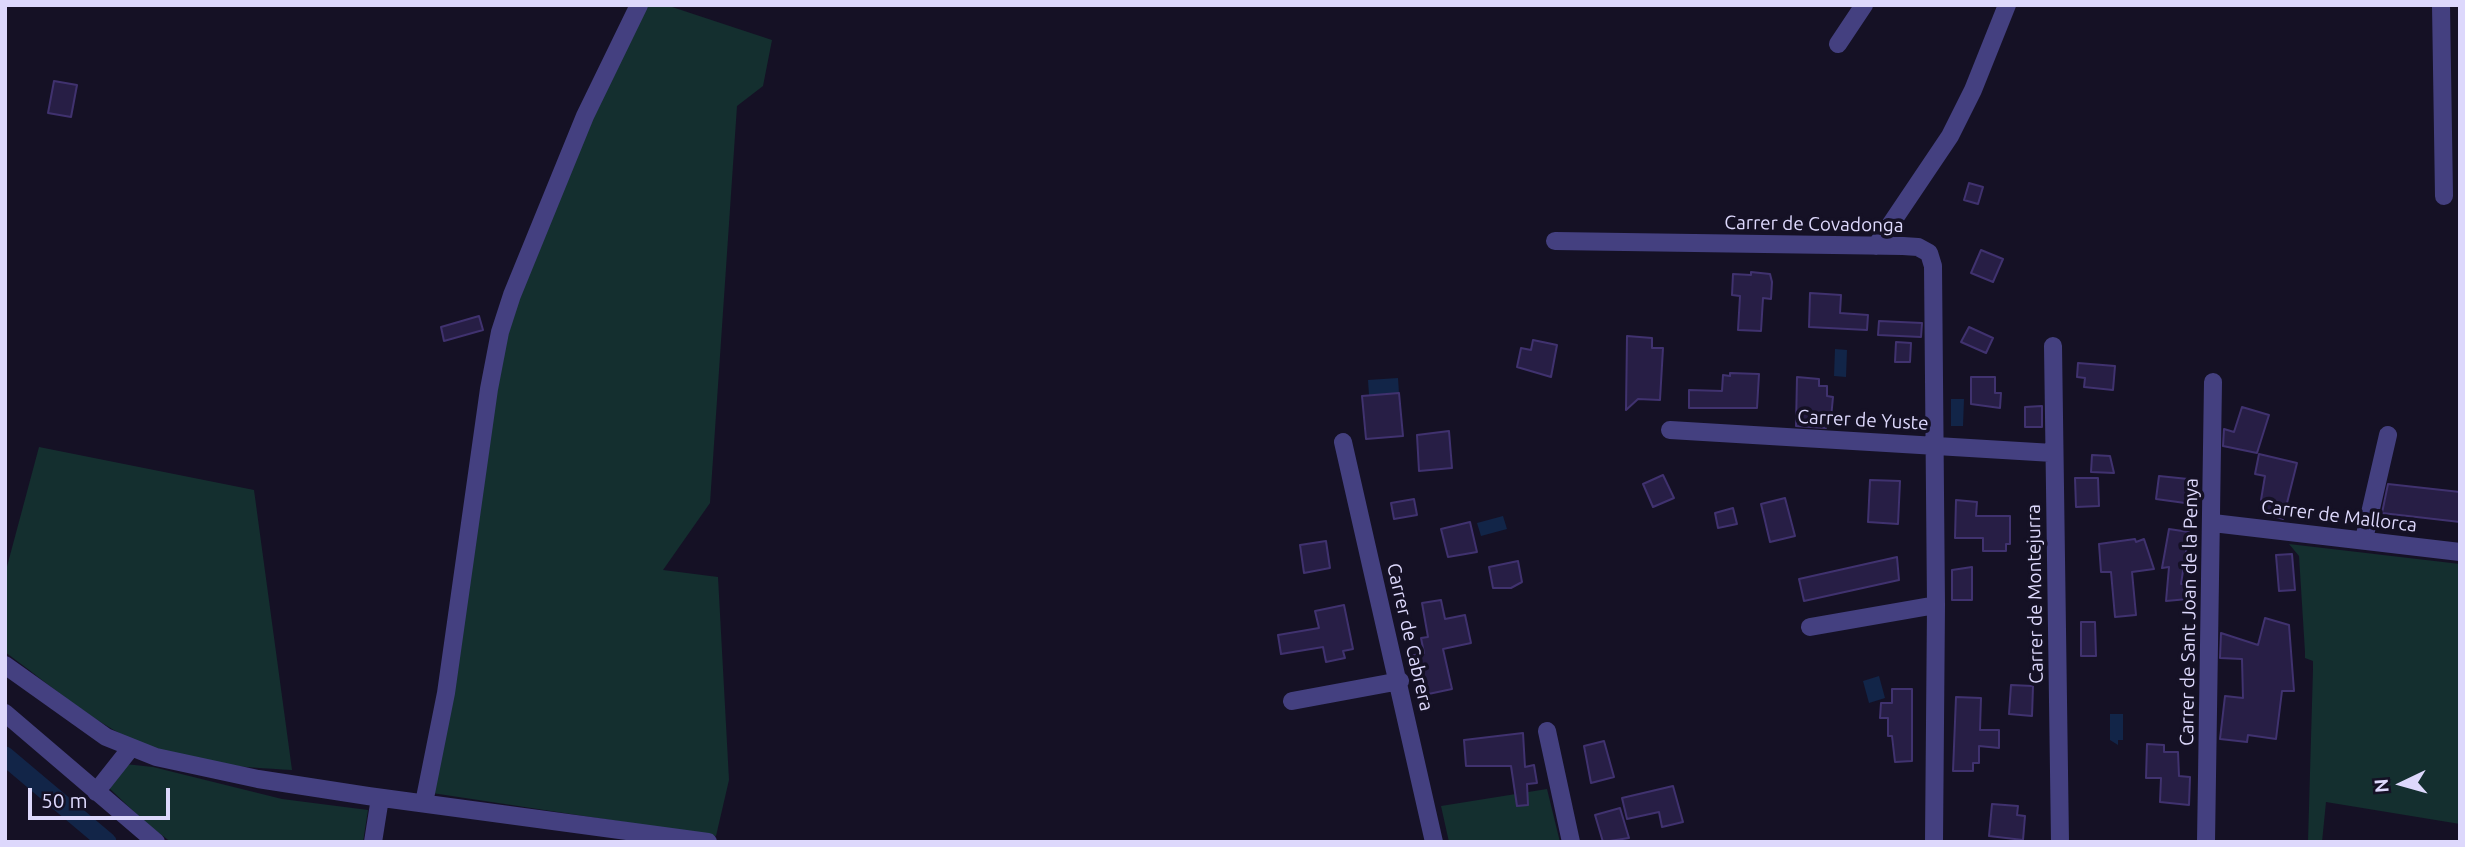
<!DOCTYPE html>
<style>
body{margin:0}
#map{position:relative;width:2465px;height:847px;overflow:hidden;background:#151125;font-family:Ubuntu,sans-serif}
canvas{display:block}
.frame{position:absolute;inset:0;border:7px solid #ddd8fc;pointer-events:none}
.north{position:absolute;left:2367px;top:749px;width:70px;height:70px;-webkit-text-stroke:5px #151125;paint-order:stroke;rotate:265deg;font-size:19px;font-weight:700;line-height:28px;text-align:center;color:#ddd8fc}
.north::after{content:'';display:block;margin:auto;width:24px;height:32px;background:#ddd8fc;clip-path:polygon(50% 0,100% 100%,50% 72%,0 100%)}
.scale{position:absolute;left:28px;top:788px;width:142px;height:32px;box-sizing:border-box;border:4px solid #ddd8fc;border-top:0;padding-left:9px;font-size:21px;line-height:24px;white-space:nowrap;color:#ddd8fc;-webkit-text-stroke:5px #151125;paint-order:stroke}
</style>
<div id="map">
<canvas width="2465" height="847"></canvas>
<div class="frame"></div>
<div class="north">N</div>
<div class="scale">50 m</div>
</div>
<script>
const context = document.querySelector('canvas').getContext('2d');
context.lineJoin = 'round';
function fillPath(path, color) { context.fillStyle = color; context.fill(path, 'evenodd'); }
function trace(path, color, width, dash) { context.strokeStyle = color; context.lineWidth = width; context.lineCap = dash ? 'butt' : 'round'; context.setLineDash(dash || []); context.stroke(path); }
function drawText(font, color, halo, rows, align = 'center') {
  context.font = font + ' Ubuntu,sans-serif'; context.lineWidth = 7; context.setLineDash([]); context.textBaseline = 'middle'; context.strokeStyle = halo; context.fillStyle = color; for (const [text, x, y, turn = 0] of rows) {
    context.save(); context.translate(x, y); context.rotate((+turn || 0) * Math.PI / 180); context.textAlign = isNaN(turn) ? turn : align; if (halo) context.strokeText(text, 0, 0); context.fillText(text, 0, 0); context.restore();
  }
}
const green = new Path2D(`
 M 644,5 L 666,5 L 772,40 L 763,86 L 737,106 L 710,503 L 663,570 L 718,577 L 729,780 L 716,836 L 432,793 L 501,352 L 553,202 Z
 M 39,447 L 254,490 L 292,770 C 241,767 186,764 139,743 C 90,721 48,683 5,652 L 5,574 Z
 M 2289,544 L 2460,564 L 2460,824 L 2326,802 L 2322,842 L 2308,842 L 2313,669 L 2313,661 L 2305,658 L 2305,652 L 2299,556 Z
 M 125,764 L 153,767 L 282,799 L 368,810 L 363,842 L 171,842 L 148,825 L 107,786 Z
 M 1547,789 L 1560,842 L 1449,842 L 1441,806 Z`);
const water = new Path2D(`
 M 1835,349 L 1847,350 L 1846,377 L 1834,376 Z
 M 1398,378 L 1399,393 L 1369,395 L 1368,380 Z
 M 1951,399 L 1964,399 L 1963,426 L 1951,426 Z
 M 1503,516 L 1507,529 L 1481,536 L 1477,523 Z
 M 1879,676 L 1885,698 L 1869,703 L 1863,681 Z
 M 2110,714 L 2123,714 L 2123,740 L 2118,740 L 2118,745 L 2110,740 Z`);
const canal = new Path2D(`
 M 5,756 L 107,842`);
const building = new Path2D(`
 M 54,81 L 77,85 L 71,117 L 48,113 Z
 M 1969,183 L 1983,187 L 1978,204 L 1964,200 Z
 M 1981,250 L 2003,259 L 1993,282 L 1971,273 Z
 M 1751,272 L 1770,274 L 1772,282 L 1771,299 L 1763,298 L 1761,331 L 1738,330 L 1740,296 L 1732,295 L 1733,274 L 1751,275 Z
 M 1810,293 L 1841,295 L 1840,313 L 1868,315 L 1867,330 L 1809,327 Z
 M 479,316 L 483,330 L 444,341 L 441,327 Z
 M 1879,321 L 1922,323 L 1921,337 L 1878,335 Z
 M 1969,327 L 1993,338 L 1986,353 L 1961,342 Z
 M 1627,336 L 1652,338 L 1652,348 L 1663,348 L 1660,400 L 1638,399 L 1626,410 Z
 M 1533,340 L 1557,345 L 1551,377 L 1517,367 L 1521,348 L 1531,350 Z
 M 1896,342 L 1911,343 L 1910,362 L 1895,362 Z
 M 2078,363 L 2115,366 L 2113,390 L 2084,387 L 2085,378 L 2077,377 Z
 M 1730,373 L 1759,374 L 1757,408 L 1689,408 L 1689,390 L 1722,391 L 1723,375 L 1730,376 Z
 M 1797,377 L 1819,379 L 1819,386 L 1827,386 L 1827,396 L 1833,397 L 1831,418 L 1826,418 L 1826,428 L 1796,426 Z
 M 1971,377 L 1995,377 L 1995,393 L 2001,393 L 2000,408 L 1971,404 Z
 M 1399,393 L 1403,436 L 1366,439 L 1362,396 Z
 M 2042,406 L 2042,427 L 2025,427 L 2025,407 Z
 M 2242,407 L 2269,415 L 2257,453 L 2223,446 L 2224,429 L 2234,432 Z
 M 1449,431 L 1452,468 L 1419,471 L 1417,435 Z
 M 2259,454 L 2297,463 L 2283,519 L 2263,513 L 2266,501 L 2261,500 L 2265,476 L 2255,474 Z
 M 2092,455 L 2110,456 L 2114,473 L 2091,472 Z
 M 1663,475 L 1674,498 L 1653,507 L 1643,484 Z
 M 2159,476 L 2188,479 L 2185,503 L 2156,499 Z
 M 2075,478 L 2098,478 L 2099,506 L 2076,507 Z
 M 1870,480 L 1900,481 L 1898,524 L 1868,522 Z
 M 2388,484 L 2460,492 L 2460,522 L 2382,513 Z
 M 1785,498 L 1795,536 L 1770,542 L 1761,504 Z
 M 1414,499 L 1417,515 L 1394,519 L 1391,503 Z
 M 1956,500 L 1977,502 L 1976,516 L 2010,516 L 2010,544 L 2006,544 L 2006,551 L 1983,551 L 1983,538 L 1955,538 Z
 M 1733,508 L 1737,524 L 1718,528 L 1715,513 Z
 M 1470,522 L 1477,552 L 1448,557 L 1441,529 Z
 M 2169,529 L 2189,532 L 2181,584 L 2189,585 L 2188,599 L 2166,601 L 2169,567 L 2162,568 Z
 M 2135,539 L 2136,542 L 2144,539 L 2154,569 L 2132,572 L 2136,615 L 2115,617 L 2111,572 L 2101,572 L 2099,544 Z
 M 1326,541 L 1330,568 L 1304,573 L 1300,545 Z
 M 2292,554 L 2295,590 L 2279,591 L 2276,555 Z
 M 1897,557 L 1899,580 L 1804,601 L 1799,579 Z
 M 1518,561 L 1522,582 L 1511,588 L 1493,588 L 1489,567 Z
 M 1972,567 L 1972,600 L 1952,600 L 1952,570 Z
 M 1441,600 L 1445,619 L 1465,615 L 1471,643 L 1443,649 L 1452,689 L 1419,696 L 1410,656 L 1424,653 L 1421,638 L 1428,637 L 1422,603 Z
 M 1344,605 L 1353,649 L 1343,651 L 1345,658 L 1326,662 L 1323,647 L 1281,654 L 1278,635 L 1319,628 L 1315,611 Z
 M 2265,618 L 2289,625 L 2294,691 L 2282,691 L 2276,739 L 2248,735 L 2247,742 L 2220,739 L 2225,696 L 2243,698 L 2242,659 L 2220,658 L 2221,633 L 2258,645 Z
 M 2081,622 L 2095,622 L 2096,656 L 2081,656 Z
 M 2011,685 L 2033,686 L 2032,716 L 2009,714 Z
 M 1892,689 L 1912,689 L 1912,761 L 1895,762 L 1892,736 L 1888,736 L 1888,718 L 1880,718 L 1881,703 L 1892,703 Z
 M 1956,697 L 1981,698 L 1980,730 L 1999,730 L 1999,748 L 1979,746 L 1979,763 L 1973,763 L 1973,771 L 1953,771 Z
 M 1523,733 L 1525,767 L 1534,765 L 1537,783 L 1527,784 L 1528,805 L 1517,806 L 1511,766 L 1466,766 L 1464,740 Z
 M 1604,741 L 1614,777 L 1591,783 L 1584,746 Z
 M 2147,744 L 2164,745 L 2164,752 L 2178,752 L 2179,776 L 2190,777 L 2189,805 L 2160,802 L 2161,778 L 2146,778 Z
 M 1673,786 L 1683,822 L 1662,827 L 1659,812 L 1627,819 L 1622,798 Z
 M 1992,804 L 2018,806 L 2017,815 L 2025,816 L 2023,840 L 1989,836 Z
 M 1620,808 L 1629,838 L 1603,842 L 1595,815 Z`);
const minor = new Path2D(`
 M 2441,5 L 2444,196
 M 1838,44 L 1864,5
 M 1555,241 L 1903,246 L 1918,247 L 1929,253 L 1933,266 L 1936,605 L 1934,842
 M 1876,246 L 1950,136 L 1973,90 L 2007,5
 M 2053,346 L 2060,842
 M 1670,430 L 2053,453
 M 1343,442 L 1434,842
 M 2213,523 L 2460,552
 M 2364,539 L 2388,435
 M 1810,627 L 1936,605
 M 5,665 L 106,737 L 156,757 L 258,779 L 368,796 L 708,842
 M 1292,701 L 1400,681
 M 5,713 L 156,842
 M 1547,731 L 1571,842
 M 96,792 L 130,749
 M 424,803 L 446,693 L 489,389 L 500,332 L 512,295 L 585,116 L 639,5
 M 373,842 L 380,798
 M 2206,842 L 2213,382`);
const streetNames = [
 ["Carrer de Covadonga",1814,224,1],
 ["Carrer de Yuste",1863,420,3],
 ["Carrer de Mallorca",2339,516,7],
 ["Carrer de Montejurra",2035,594,-91],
 ["Carrer de Sant Joan de la Penya",2189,612,-89],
 ["Carrer de Cabrera",1410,637,77]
];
fillPath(green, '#142f2f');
fillPath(water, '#122548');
trace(canal, '#122548', 19);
fillPath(building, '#271e45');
trace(building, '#40326f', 2);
trace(minor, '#444080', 18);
drawText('19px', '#ddd8fc', '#151125', streetNames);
</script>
